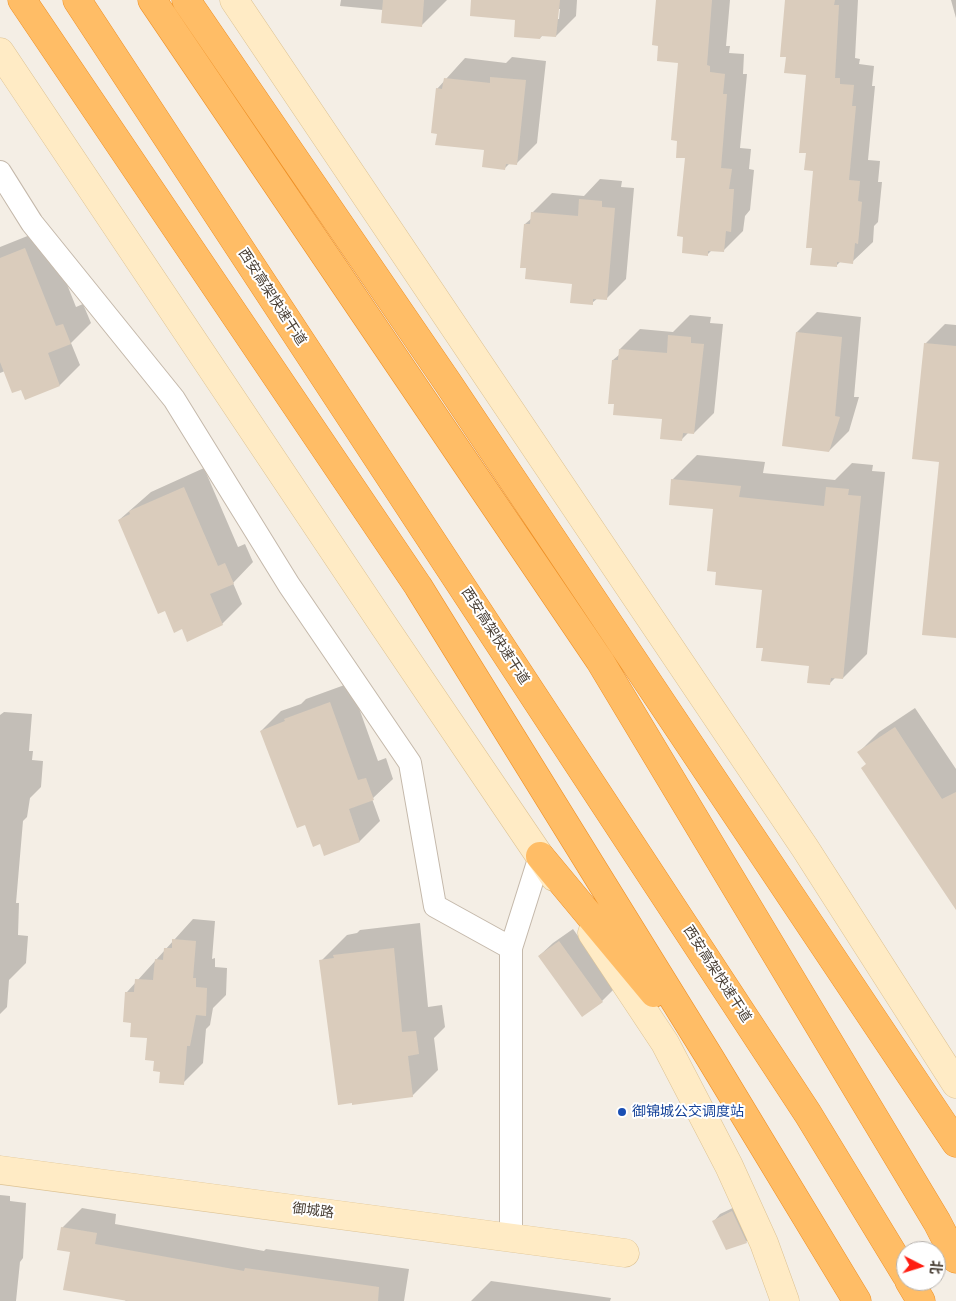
<!DOCTYPE html>
<meta charset="utf-8">
<style>
body{margin:0}
#map{position:relative;width:956px;height:1301px;overflow:hidden;background:#f4eee5;font-family:Karla,"Noto Sans SC",sans-serif}
canvas{display:block}
.north{position:absolute;left:896px;top:1241px;width:50px;height:50px;box-sizing:border-box;background:#fff;border:1px solid #b6b2ae;border-radius:50%;rotate:95deg;font-size:14px;font-weight:700;line-height:20px;text-align:center;color:#483e34}
.north::after{content:'';display:block;margin:auto;width:18px;height:22px;background:#ff1e12;clip-path:polygon(50% 0,100% 100%,50% 72%,0 100%)}
</style>
<div id="map">
<canvas width="956" height="1301"></canvas>
<div class="north">北</div>
</div>
<script>
const context = document.querySelector('canvas').getContext('2d');
context.lineJoin = 'round';
function fillPath(path, color) { context.fillStyle = color; context.fill(path, 'evenodd'); }
function trace(path, color, width, dash) { context.strokeStyle = color; context.lineWidth = width; context.lineCap = dash ? 'butt' : 'round'; context.setLineDash(dash || []); context.stroke(path); }
function drawText(font, color, halo, rows, align = 'center') {
  context.font = font + ' Karla,"Noto Sans SC",sans-serif'; context.lineWidth = 4; context.setLineDash([]); context.textBaseline = 'middle'; context.strokeStyle = halo; context.fillStyle = color; for (const [text, x, y, turn = 0] of rows) {
    context.save(); context.translate(x, y); context.rotate((+turn || 0) * Math.PI / 180); context.textAlign = isNaN(turn) ? turn : align; if (halo) context.strokeText(text, 0, 0); context.fillText(text, 0, 0); context.restore();
  }
}
const shadow = new Path2D(`
 M 341,0 L 447,0 L 421,26 L 383,10 L 340,6 Z
 M 512,0 L 577,0 L 576,16 L 556,36 L 543,35 L 540,38 L 516,19 ZM 558,9 L 560,9 L 559,19 L 557,19 Z
 M 657,0 L 730,0 L 726,46 L 730,46 L 729,53 L 744,54 L 743,74 L 747,74 L 740,148 L 751,149 L 749,169 L 754,170 L 750,210 L 745,216 L 743,231 L 723,251 L 712,250 L 708,254 L 686,157 L 680,62 L 659,45 Z
 M 786,0 L 858,0 L 855,58 L 860,59 L 859,64 L 874,66 L 872,86 L 875,86 L 868,160 L 880,161 L 878,182 L 882,182 L 878,222 L 874,226 L 873,242 L 852,262 L 841,261 L 836,266 L 814,170 L 807,152 L 807,74 L 787,56 Z
 M 951,0 L 956,0 L 956,18 Z
 M 512,57 L 546,61 L 537,143 L 517,163 L 510,163 L 505,168 L 485,149 L 438,132 L 437,89 L 465,58 L 506,63 Z
 M 600,179 L 622,181 L 621,187 L 634,188 L 626,279 L 606,299 L 598,298 L 592,303 L 525,224 L 532,218 L 532,213 L 552,193 L 584,196 Z
 M 45,229 L 76,307 L 83,304 L 91,323 L 71,343 L 80,365 L 60,385 L 21,389 L 5,371 L 0,373 L 0,247 Z
 M 817,312 L 861,317 L 854,397 L 859,397 L 849,431 L 829,451 L 797,332 Z
 M 690,315 L 711,317 L 710,323 L 723,324 L 714,413 L 694,433 L 688,433 L 682,439 L 613,360 L 620,354 L 620,349 L 640,329 L 673,332 Z
 M 945,324 L 956,325 L 956,637 L 940,461 L 925,344 Z
 M 697,455 L 765,462 L 763,473 L 835,480 L 852,463 L 873,465 L 872,471 L 885,472 L 867,654 L 843,678 L 835,678 L 830,683 L 810,665 L 764,647 L 763,589 L 718,571 L 714,508 L 672,480 Z
 M 204,468 L 238,547 L 245,544 L 253,562 L 233,583 L 242,604 L 222,624 L 182,628 L 119,520 L 151,492 Z
 M 350,683 L 378,761 L 386,758 L 393,779 L 372,799 L 380,821 L 360,841 L 325,854 L 321,842 L 306,823 L 261,731 L 281,711 L 301,704 L 306,699 Z
 M 915,708 L 956,769 L 956,897 L 859,752 L 879,732 Z
 M 4,712 L 32,714 L 29,751 L 33,751 L 32,760 L 43,761 L 41,787 L 30,798 L 27,817 L 23,821 L 16,903 L 19,903 L 18,935 L 28,936 L 26,963 L 9,980 L 7,1007 L 0,1014 L 0,715 Z
 M 193,919 L 215,921 L 212,959 L 215,958 L 215,967 L 227,968 L 226,995 L 213,1008 L 210,1025 L 206,1029 L 203,1063 L 183,1083 L 162,1071 L 155,1059 L 149,1037 L 133,1022 L 127,992 Z
 M 420,923 L 428,1007 L 442,1005 L 445,1027 L 434,1038 L 438,1070 L 412,1096 L 321,961 L 347,935 L 357,933 L 360,930 Z
 M 573,929 L 615,988 L 602,1001 L 539,956 L 553,943 Z
 M 0,1195 L 10,1196 L 10,1201 L 26,1203 L 23,1258 L 20,1262 L 16,1301 L 0,1301 Z
 M 739,1205 L 752,1235 L 746,1242 L 714,1221 L 720,1214 Z
 M 82,1208 L 116,1214 L 115,1224 L 264,1251 L 266,1249 L 409,1269 L 404,1301 L 126,1301 L 72,1251 L 62,1228 Z
 M 491,1281 L 611,1298 L 610,1301 L 471,1301 Z`);
const building = new Path2D(`
 M 383,0 L 424,0 L 422,27 L 381,23 Z
 M 471,0 L 560,0 L 556,37 L 541,36 L 540,39 L 514,37 L 515,20 L 470,16 Z
 M 656,0 L 712,0 L 707,65 L 710,66 L 710,72 L 725,74 L 723,94 L 727,94 L 721,168 L 732,169 L 729,189 L 734,189 L 731,232 L 726,231 L 724,252 L 708,251 L 708,256 L 682,253 L 683,237 L 677,236 L 685,158 L 676,158 L 677,141 L 671,140 L 678,63 L 657,61 L 658,46 L 652,45 Z
 M 785,0 L 835,0 L 834,5 L 839,5 L 835,78 L 840,78 L 840,84 L 854,85 L 852,106 L 856,106 L 849,180 L 860,181 L 858,201 L 862,202 L 858,244 L 855,243 L 853,264 L 837,262 L 837,267 L 810,265 L 812,248 L 806,248 L 813,171 L 804,170 L 806,153 L 799,153 L 806,75 L 784,73 L 786,57 L 780,57 Z
 M 490,77 L 526,80 L 517,165 L 506,164 L 505,170 L 482,167 L 484,150 L 435,145 L 437,134 L 431,133 L 436,88 L 442,89 L 444,78 L 490,83 Z
 M 579,199 L 602,201 L 602,207 L 615,208 L 607,300 L 593,299 L 593,305 L 570,303 L 572,284 L 525,279 L 526,268 L 520,268 L 524,224 L 530,224 L 531,212 L 578,216 Z
 M 25,248 L 56,326 L 63,324 L 71,344 L 48,353 L 60,386 L 25,400 L 21,390 L 12,393 L 0,362 L 0,258 Z
 M 796,332 L 842,337 L 835,416 L 840,417 L 829,452 L 782,446 Z
 M 668,335 L 691,337 L 691,343 L 704,344 L 694,434 L 683,433 L 682,441 L 660,439 L 662,419 L 613,415 L 614,404 L 608,404 L 612,360 L 618,360 L 619,349 L 667,353 Z
 M 924,343 L 956,346 L 956,638 L 922,635 L 939,462 L 912,459 Z
 M 671,479 L 741,486 L 739,497 L 824,506 L 826,487 L 849,489 L 848,495 L 861,496 L 843,679 L 831,678 L 830,685 L 807,683 L 809,666 L 761,661 L 763,648 L 756,648 L 762,590 L 715,585 L 716,572 L 707,571 L 713,509 L 669,505 Z
 M 184,487 L 218,566 L 225,563 L 234,584 L 210,594 L 223,625 L 187,642 L 182,629 L 174,633 L 165,611 L 158,614 L 118,520 L 130,514 L 129,511 Z
 M 330,702 L 358,780 L 366,778 L 374,800 L 349,809 L 360,842 L 324,856 L 320,844 L 313,847 L 305,825 L 297,828 L 260,731 L 285,721 L 284,719 Z
 M 895,727 L 942,799 L 956,792 L 956,910 L 861,768 L 866,764 L 857,752 Z
 M 172,939 L 196,941 L 193,978 L 196,978 L 196,987 L 207,988 L 206,1016 L 196,1015 L 190,1046 L 187,1046 L 184,1085 L 159,1083 L 160,1072 L 153,1071 L 154,1061 L 145,1060 L 147,1038 L 130,1037 L 131,1023 L 123,1022 L 125,992 L 134,992 L 135,979 L 153,980 L 155,959 L 163,960 L 164,948 L 172,948 Z
 M 559,941 L 603,1002 L 582,1017 L 538,956 Z
 M 394,948 L 402,1032 L 416,1031 L 419,1054 L 408,1056 L 413,1097 L 352,1105 L 352,1103 L 338,1105 L 319,960 L 334,958 L 333,955 Z
 M 732,1211 L 747,1243 L 726,1250 L 712,1221 Z
 M 61,1227 L 97,1233 L 95,1244 L 244,1271 L 245,1268 L 379,1287 L 378,1301 L 128,1301 L 63,1290 L 70,1252 L 57,1250 Z`);
const street = new Path2D(`
 M 0,172 L 32,223 L 174,399 L 289,585 L 410,763 L 435,906 L 511,948
 M 511,1237 L 511,948 L 540,856`);
const secondary = new Path2D(`
 M 234,0 L 805,848 L 956,1084
 M 0,52 L 384,626 L 554,877
 M 592,933 L 665,1043 L 729,1166 L 764,1243 L 785,1301
 M 0,1170 L 625,1253`);
const highway = new Path2D(`
 M 22,0 L 418,586 L 710,1058 L 857,1301
 M 77,0 L 808,1114 L 906,1275
 M 152,0 L 600,661 L 937,1222 L 956,1259
 M 186,0 L 448,383 L 956,1143
 M 540,856 L 654,993
 M 909,1281 L 921,1301`);
const markers = [
 [622,1112,5,"#1a4fb4"]
];
const streetNames = [
 ["西安高架快速干道",272,297,57],
 ["西安高架快速干道",495,636,57],
 ["西安高架快速干道",717,974,57],
 ["御城路",313,1211,7]
];
const transitNames = [
 ["御锦城公交调度站",632,1112]
];
fillPath(shadow, '#0003');
fillPath(building, '#daccbc');
trace(street, '#c4b8aa', 24);
trace(secondary, '#ddc292', 29);
trace(highway, '#ee9026', 29);
trace(street, '#fff', 22);
trace(secondary, '#ffebc5', 28);
trace(highway, '#ffbd66', 28);
for (const [x, y, r, color] of markers) { const dot = new Path2D(); dot.arc(x, y, r, 0, 2 * Math.PI); context.fillStyle = color; context.fill(dot); trace(dot, '#fff', 2); }
drawText('14px', '#483e34', '#fff', streetNames);
drawText('14px', '#164399', '#fff', transitNames, 'left');
</script>
